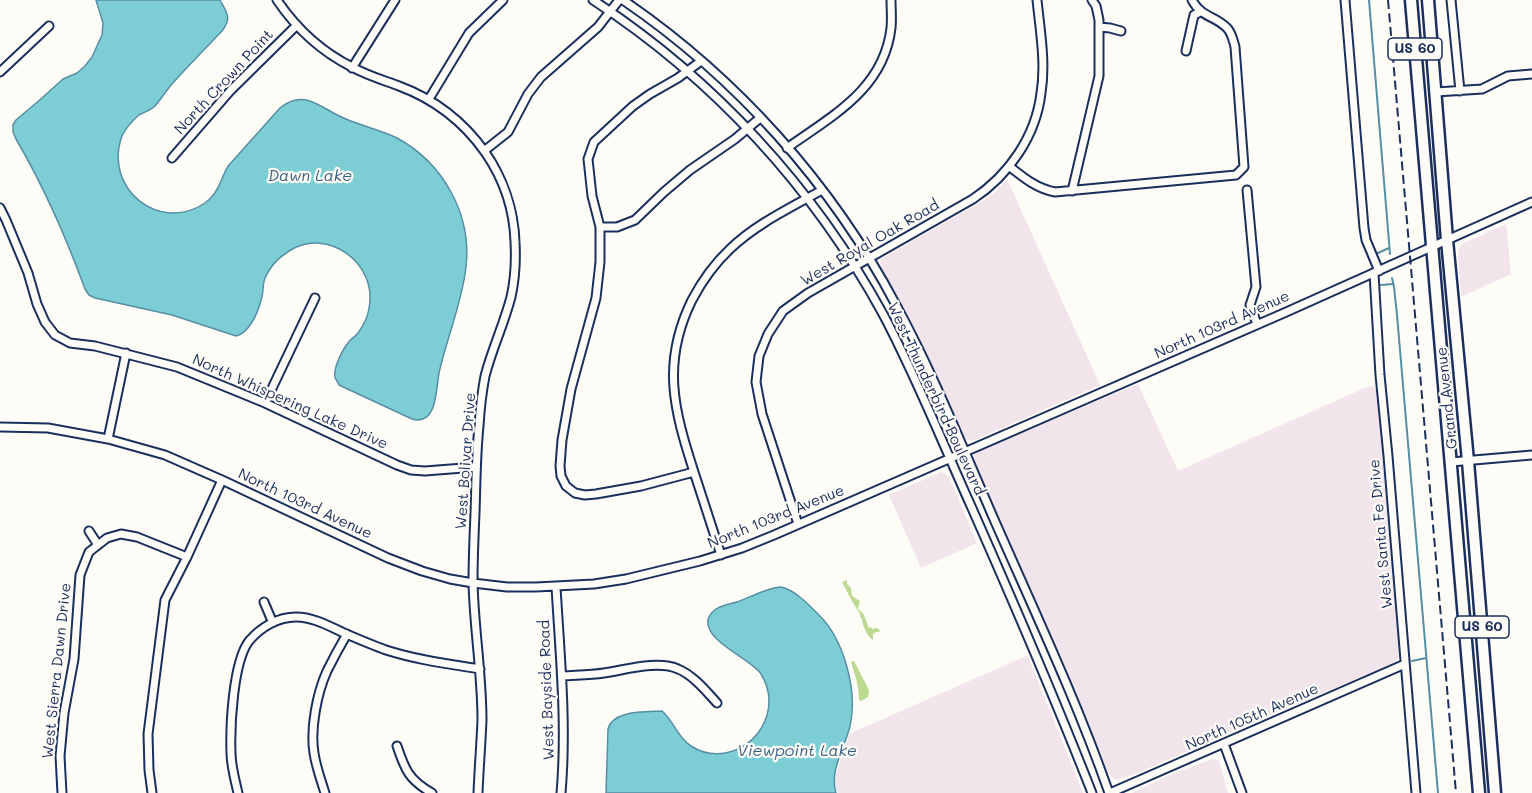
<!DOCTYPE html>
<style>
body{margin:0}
canvas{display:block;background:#fdfcf7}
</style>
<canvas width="1532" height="793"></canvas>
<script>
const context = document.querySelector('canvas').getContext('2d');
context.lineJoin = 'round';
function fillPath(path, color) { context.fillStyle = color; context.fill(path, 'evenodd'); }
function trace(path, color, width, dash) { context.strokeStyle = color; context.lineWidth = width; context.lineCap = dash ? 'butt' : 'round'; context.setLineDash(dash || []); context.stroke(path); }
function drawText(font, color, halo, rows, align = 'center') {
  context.font = font + ' Mali,sans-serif'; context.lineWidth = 4.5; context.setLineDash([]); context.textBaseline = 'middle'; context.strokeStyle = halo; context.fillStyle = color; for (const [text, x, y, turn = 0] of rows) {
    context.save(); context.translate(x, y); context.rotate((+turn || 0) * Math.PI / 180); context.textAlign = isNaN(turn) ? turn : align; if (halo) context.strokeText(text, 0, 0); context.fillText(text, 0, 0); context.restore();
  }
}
const built = new Path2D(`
 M 1007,179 L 1100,385 L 977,439 L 972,441 L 967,440 L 962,434 L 915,329 L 882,270 L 880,263 L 881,259 L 981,202 L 993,194 Z
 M 1506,224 L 1511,274 L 1461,297 L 1458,255 L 1459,248 L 1462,244 Z
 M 1138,384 L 1178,471 L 1367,387 L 1371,386 L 1375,387 L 1377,394 L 1399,657 L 1394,663 L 1242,727 L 1140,772 L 1117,780 L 1111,777 L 1104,762 L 1055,646 L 973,461 L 973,457 L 976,452 Z
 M 941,472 L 946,474 L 950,479 L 977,543 L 921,568 L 889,495 Z
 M 1026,656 L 1028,657 L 1083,793 L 838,793 L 835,782 L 836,774 L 849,734 Z
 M 1212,759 L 1219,761 L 1228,793 L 1132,793 L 1170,775 Z`);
const green = new Path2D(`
 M 847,580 L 847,584 L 851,588 L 852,596 L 860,601 L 858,609 L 863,613 L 869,628 L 871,627 L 872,629 L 876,628 L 880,630 L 879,632 L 876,632 L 873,634 L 873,640 C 868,638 862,625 862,619 L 860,617 L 860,614 L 852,601 L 842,582 Z
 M 854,661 L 869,690 L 868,697 L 861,701 L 859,700 C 859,686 855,675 851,662 Z`);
const water = new Path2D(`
 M 96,0 L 220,0 C 227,13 232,18 222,31 C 205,49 188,66 172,84 C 166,91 161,99 155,106 C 151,110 145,112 139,115 C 132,121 126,128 122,136 C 103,188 159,234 205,203 C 212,198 218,189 221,181 C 224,175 225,170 229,165 L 280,108 C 305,87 322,110 346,119 C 362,126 381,130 397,138 C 443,163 472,214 466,267 C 462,303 447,337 439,373 C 436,390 437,426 412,419 L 339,385 C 338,382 335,379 335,377 C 333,368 343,349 348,343 C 350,339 355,337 358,333 C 363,326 368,317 369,308 C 378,264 328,226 289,251 C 278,258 270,266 265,278 C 262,286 264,293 261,300 C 258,313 249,333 236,336 L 172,315 L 95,298 L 89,295 L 85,289 C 66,237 44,187 16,139 L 13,132 L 13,125 L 16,120 L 42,98 L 63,79 L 77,73 L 85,66 L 92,57 L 102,35 L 103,23 Z
 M 781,587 C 795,590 808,604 818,614 C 844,639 858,691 850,726 C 845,748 829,770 836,793 L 606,793 L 608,729 C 613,710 645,712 662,711 C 674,721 677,737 691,746 C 725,768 769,740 769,701 C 769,692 766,682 761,674 C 750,658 705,642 708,620 C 709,615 712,612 716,609 C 722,605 730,604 737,602 C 751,597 766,588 781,587 Z`);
const stream = new Path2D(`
 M 1369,0 L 1390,254
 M 1378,253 L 1389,248
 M 1392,278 L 1394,287 L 1397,315 L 1438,793
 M 1381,285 L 1393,284
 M 1412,661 L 1426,658`);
const minor = new Path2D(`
 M 277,0 C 296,28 322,52 352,67 C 366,75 383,80 399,86 C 434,99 463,121 485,152 C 503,178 514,210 515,242 C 516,260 515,279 511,297 C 504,324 492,349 485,376 C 482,392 480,409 479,426 C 476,455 476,484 475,513 C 474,536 473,559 473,582 C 474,628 482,673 482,720 C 481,744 479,769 478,793
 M 593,0 C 714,79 814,188 883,314 C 916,376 942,442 971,506 C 1013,601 1054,696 1092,793
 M 623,0 C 736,77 832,184 896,305 C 933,373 962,446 993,517 C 1033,608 1076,699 1109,793
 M 1345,0 L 1364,228 L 1366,240 L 1379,271
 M 1451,0 L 1460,91
 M 1099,27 L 1110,28 L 1121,31
 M 1186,51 L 1194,15 L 1200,12
 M 352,68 L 395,0
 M 0,72 L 49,26
 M 1436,92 L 1482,89 L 1508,76 L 1532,74
 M 429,99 L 469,33 L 503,0
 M 787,148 C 832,116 884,89 891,28 C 892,19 891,9 891,0
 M 484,151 L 508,132 L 528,94 L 541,77 L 598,27 L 619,0
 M 172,158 L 231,90 L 297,25
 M 1009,166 C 1024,178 1036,188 1055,192 L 1236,175 L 1244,167 L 1235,47 C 1233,40 1232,33 1227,28 C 1214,15 1202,18 1192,0
 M 1247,190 L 1256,287 L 1250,305 L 1257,324
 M 1072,191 L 1099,76 L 1099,20 L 1096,6 L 1092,0
 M 0,208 L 6,220 L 28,273 L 37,304 L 45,322 L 55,335 L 70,343 L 95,346 L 177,367 L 265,403 L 397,465 L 411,470 L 425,471 L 476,467
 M 600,227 L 617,227 L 635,220 L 664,192 L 690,170 L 735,139 L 760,118
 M 1374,273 L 1380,375 L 1388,456 L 1416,793
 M 265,403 L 315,298
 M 0,427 L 48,428 L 108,439 L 165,455 L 222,480 L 388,558 L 422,571 L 450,579 L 473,583 L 507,587 L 536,587 L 594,584 L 626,579 L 700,561 L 742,548 L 774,535 L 1284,313 L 1532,202
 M 108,439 L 126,353
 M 1451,462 L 1532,455
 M 694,472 L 641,486 L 596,494 L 585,495 L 575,493 L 566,486 L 561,476 L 560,466 L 562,440 L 571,389 L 596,298 L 600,262 L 600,227 L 592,196 L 588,159 L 594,142 L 633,106 L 650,94 L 678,78 L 701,61
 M 798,524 L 762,414 L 756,382 L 759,356 L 768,334 L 783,311 L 808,293 L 973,199 C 1009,175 1036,136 1041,93 C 1046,63 1040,30 1037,0
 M 89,531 L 98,545
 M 721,555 C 712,527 703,500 694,472 C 674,410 661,363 692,300 C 702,281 714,264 730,249 C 756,224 790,208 822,190
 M 556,587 C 560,655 567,725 561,793
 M 264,602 L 272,621
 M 562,676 C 576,675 590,675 604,673 C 625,670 658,660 678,669 C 693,675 706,691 717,703
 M 1224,744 L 1242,793
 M 397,746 C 405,770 409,780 432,793
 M 62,793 L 60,756 L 64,713 L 74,659 L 80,575 L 89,552 L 107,538 L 121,534 L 137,537 L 187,557
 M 152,793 L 149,770 L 148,734 L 165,600 L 187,557 L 222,480
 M 238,793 C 235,780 231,766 231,753 C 230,726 233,662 249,641 C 261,627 278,617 296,617 C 313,617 329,626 344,633 C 358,639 372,645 386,650 C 417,660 449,664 480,669
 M 325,793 C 321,780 316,767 314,753 C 310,729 317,693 327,671 C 333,659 340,646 347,634
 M 1110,793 L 1405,664`);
const highway = new Path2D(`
 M 1411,0 L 1479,793
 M 1428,0 L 1447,240 L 1468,461 L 1495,793`);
const rail = new Path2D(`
 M 1388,0 L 1456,793`);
const shields = [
 [1415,49,54],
 [1482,627,54]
];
const shieldNames = [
 ["US 60",1415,49],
 ["US 60",1482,627]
];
const streetNames = [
 ["North Crown Point",224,82,-47],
 ["West Royal Oak Road",870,243,-30],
 ["North 103rd Avenue",1222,325,-24],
 ["Grand Avenue",1447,398,-96],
 ["West Thunderbird Boulevard",936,399,65],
 ["North Whispering Lake Drive",290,402,24],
 ["West Bolivar Drive",466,461,-86],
 ["North 103rd Avenue",305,504,25],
 ["North 103rd Avenue",776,517,-22],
 ["West Santa Fe Drive",1381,534,-95],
 ["West Sierra Dawn Drive",57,671,-84],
 ["West Bayside Road",547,690,-92],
 ["North 105th Avenue",1252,717,-24]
];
const waterNames = [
 ["Dawn Lake",310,176],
 ["Viewpoint Lake",797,751]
];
fillPath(built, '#f1e4eb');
fillPath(green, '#bbd991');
fillPath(water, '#7dced4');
trace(water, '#568ea5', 1.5);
trace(stream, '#568ea5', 2);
trace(minor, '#1b2f5e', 11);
trace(highway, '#1b2f5e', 15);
trace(minor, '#fdfcf7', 7);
trace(highway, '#fdfcf7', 10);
trace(rail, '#1b2f5e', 2, [9, 4.5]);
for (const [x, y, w] of shields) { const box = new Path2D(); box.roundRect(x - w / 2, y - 11, w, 22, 4.5); context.fillStyle = '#fdfcf7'; context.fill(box); trace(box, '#1b2f5e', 1.5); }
drawText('bold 14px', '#1b2f5e', null, shieldNames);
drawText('15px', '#1b2f5e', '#fdfcf7', streetNames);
drawText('italic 16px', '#385f81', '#fdfcf7', waterNames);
</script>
